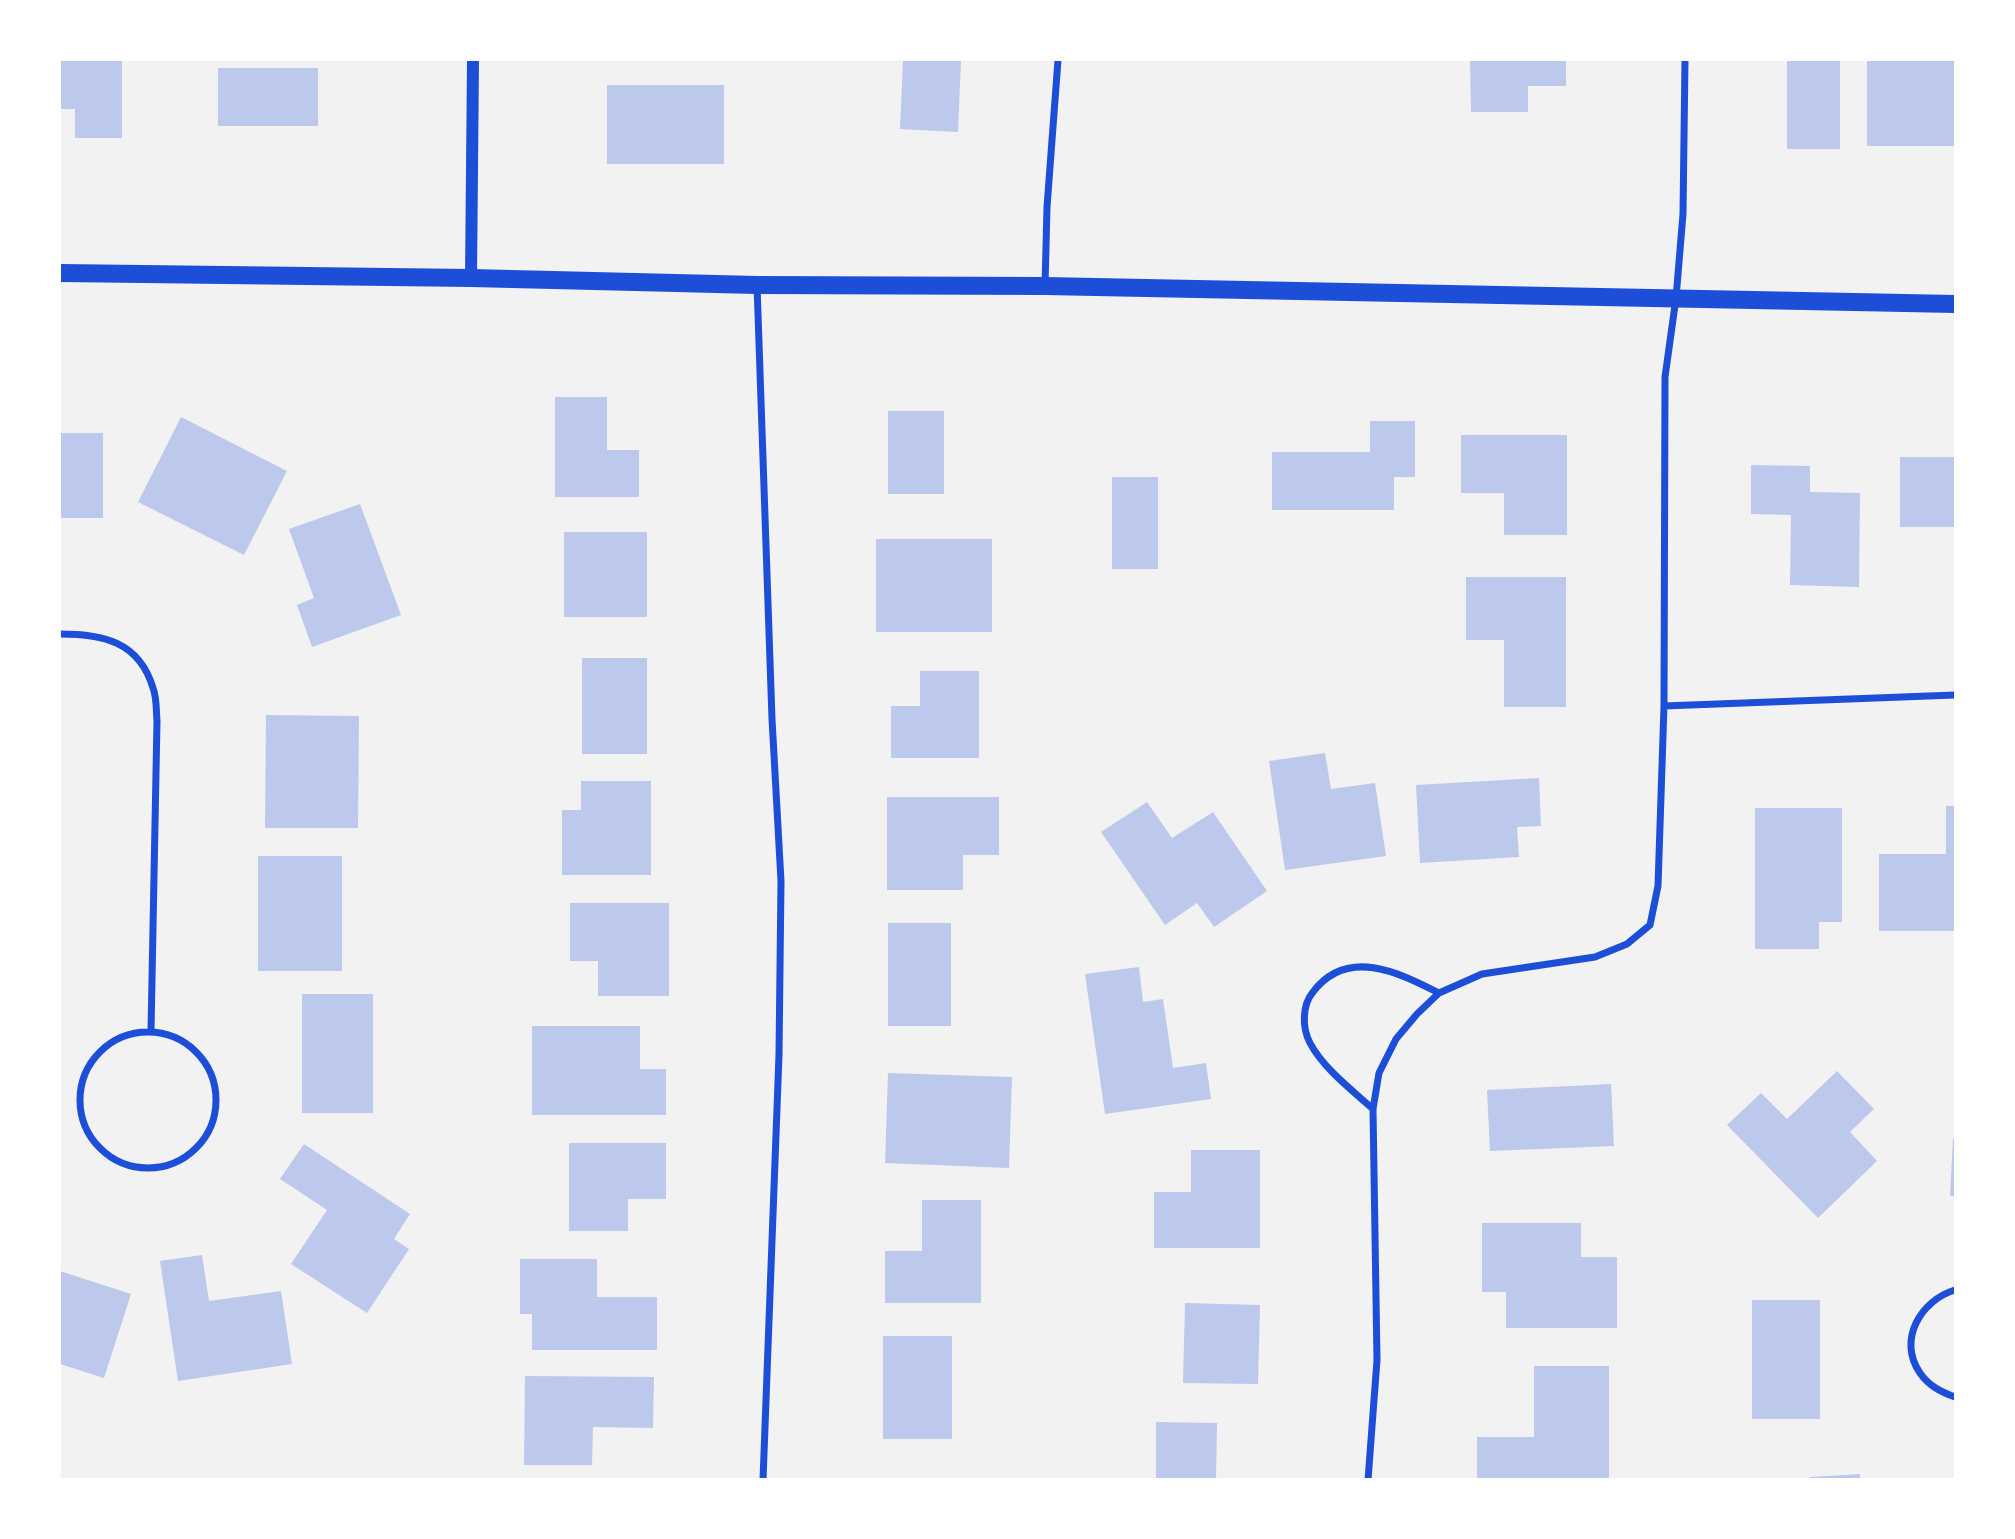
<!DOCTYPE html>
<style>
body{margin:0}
#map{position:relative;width:2015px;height:1539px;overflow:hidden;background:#f2f2f2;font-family:"Fira Sans Condensed",sans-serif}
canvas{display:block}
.frame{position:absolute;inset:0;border:61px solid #fff;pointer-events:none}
</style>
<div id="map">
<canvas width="2015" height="1539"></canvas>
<div class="frame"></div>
</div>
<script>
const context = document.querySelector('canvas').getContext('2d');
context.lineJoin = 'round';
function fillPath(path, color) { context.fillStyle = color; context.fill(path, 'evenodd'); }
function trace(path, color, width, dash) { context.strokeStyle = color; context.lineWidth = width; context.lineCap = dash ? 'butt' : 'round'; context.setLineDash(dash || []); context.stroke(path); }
const building = new Path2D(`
 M 60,60 L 122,60 L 122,138 L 75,138 L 75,109 L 60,109 Z
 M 903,60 L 961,60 L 958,132 L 900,129 Z
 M 1470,60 L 1566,60 L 1566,86 L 1528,86 L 1528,112 L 1471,112 Z
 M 1787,60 L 1840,60 L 1840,149 L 1787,149 Z
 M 1867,60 L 1955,60 L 1955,146 L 1867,146 Z
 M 218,68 L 318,68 L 318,126 L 218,126 Z
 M 607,85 L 724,85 L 724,164 L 607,164 Z
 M 555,397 L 607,397 L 607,450 L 639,450 L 639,497 L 555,497 Z
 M 888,411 L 944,411 L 944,494 L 888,494 Z
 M 181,417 L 287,471 L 244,555 L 138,502 Z
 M 1370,421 L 1415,421 L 1415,477 L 1394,477 L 1394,510 L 1272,510 L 1272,452 L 1370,452 Z
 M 60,433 L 103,433 L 103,518 L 60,518 Z
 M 1461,435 L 1567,435 L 1567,535 L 1504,535 L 1504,493 L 1461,493 Z
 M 1900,457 L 1955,457 L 1955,527 L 1900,527 Z
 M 1751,465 L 1810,466 L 1810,492 L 1860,493 L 1859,587 L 1790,585 L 1791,515 L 1751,514 Z
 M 1112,477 L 1158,477 L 1158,569 L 1112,569 Z
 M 360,504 L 401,615 L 312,647 L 297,605 L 314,598 L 289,529 Z
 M 564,532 L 647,532 L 647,617 L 564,617 Z
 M 876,539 L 992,539 L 992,632 L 876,632 Z
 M 1466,577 L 1566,577 L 1566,707 L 1504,707 L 1504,640 L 1466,640 Z
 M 582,658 L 647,658 L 647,754 L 582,754 Z
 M 920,671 L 979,671 L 979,758 L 891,758 L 891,706 L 920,706 Z
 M 266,715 L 359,716 L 358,828 L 265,828 Z
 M 1325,753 L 1331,789 L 1375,783 L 1386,856 L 1285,870 L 1269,761 Z
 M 1539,778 L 1541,826 L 1517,827 L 1519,857 L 1420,863 L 1416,785 Z
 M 581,781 L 651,781 L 651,875 L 562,875 L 562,810 L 581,810 Z
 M 887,797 L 999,797 L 999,855 L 963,855 L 963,890 L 887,890 Z
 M 1147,802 L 1172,838 L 1213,812 L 1267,891 L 1214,927 L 1197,903 L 1165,925 L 1101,832 Z
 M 1946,806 L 1955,806 L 1955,931 L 1879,931 L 1879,854 L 1946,854 Z
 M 1755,808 L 1842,808 L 1842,922 L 1819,922 L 1819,949 L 1755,949 Z
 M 258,856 L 342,856 L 342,971 L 258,971 Z
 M 570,903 L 669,903 L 669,996 L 598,996 L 598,961 L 570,961 Z
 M 888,923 L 951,923 L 951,1026 L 888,1026 Z
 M 1139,967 L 1143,1002 L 1163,999 L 1173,1068 L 1206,1063 L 1211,1099 L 1105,1114 L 1085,974 Z
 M 302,994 L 373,994 L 373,1113 L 302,1113 Z
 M 532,1026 L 640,1026 L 640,1069 L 666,1069 L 666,1115 L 532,1115 Z
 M 1837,1071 L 1874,1109 L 1850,1132 L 1877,1161 L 1818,1218 L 1727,1125 L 1761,1093 L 1787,1119 Z
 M 888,1073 L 1012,1077 L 1009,1168 L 885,1163 Z
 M 1611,1084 L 1614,1146 L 1490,1151 L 1487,1090 Z
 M 1953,1139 L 1955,1139 L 1955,1196 L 1950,1196 Z
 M 569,1143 L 666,1143 L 666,1199 L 628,1199 L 628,1231 L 569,1231 Z
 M 304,1144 L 410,1214 L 394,1239 L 409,1249 L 367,1313 L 291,1264 L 327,1210 L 280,1179 Z
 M 1191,1150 L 1260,1150 L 1260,1248 L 1154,1248 L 1154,1192 L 1191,1192 Z
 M 922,1200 L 981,1200 L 981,1303 L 885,1303 L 885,1251 L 922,1251 Z
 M 1482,1223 L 1581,1223 L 1581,1257 L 1617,1257 L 1617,1328 L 1506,1328 L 1506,1292 L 1482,1292 Z
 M 202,1255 L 209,1301 L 281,1291 L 292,1364 L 178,1381 L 160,1261 Z
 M 520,1259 L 597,1259 L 597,1297 L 657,1297 L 657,1350 L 532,1350 L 532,1314 L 520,1314 Z
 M 60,1271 L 131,1294 L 104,1378 L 60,1364 Z
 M 1752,1300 L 1820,1300 L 1820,1419 L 1752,1419 Z
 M 1185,1303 L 1260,1305 L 1258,1384 L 1183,1383 Z
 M 883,1336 L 952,1336 L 952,1439 L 883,1439 Z
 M 1534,1366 L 1609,1366 L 1609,1480 L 1477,1480 L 1477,1437 L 1534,1437 Z
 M 525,1376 L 654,1377 L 653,1428 L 593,1427 L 592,1465 L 524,1465 Z
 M 1156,1422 L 1217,1423 L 1216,1480 L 1156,1480 Z
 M 1860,1474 L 1860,1480 L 1810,1480 L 1810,1477 Z`);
const minor = new Path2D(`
 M 757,285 L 772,719 L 781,881 L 779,1055 L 763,1480
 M 1045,286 L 1047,207 L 1058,60
 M 60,634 C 102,634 139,641 153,688 C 157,698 156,711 157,721 L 151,1031
 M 1664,706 L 1955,695
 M80 1100a68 68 0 1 1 136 0a68 68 0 1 1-136 0Z
 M 1373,1109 C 1353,1091 1323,1068 1310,1043 C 1302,1028 1302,1005 1313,992 C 1347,947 1398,972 1439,993
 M 1955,1290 C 1921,1300 1897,1340 1920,1373 C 1929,1386 1941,1392 1955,1397
 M 1368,1480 L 1377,1360 L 1373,1109 L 1379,1073 L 1396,1039 L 1417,1014 L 1439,993 L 1482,974 L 1595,957 L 1627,944 L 1650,925 L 1658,886 L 1664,706 L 1665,377 L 1676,298 L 1683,214 L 1685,60`);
const tertiary = new Path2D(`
 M 471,278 L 473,60`);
const primary = new Path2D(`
 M 60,273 L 471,278 L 757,285 L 1045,286 L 1955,304`);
fillPath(building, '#bdc9ec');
trace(minor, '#1d4ed8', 7);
trace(tertiary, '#1d4ed8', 12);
trace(primary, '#1d4ed8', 18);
</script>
